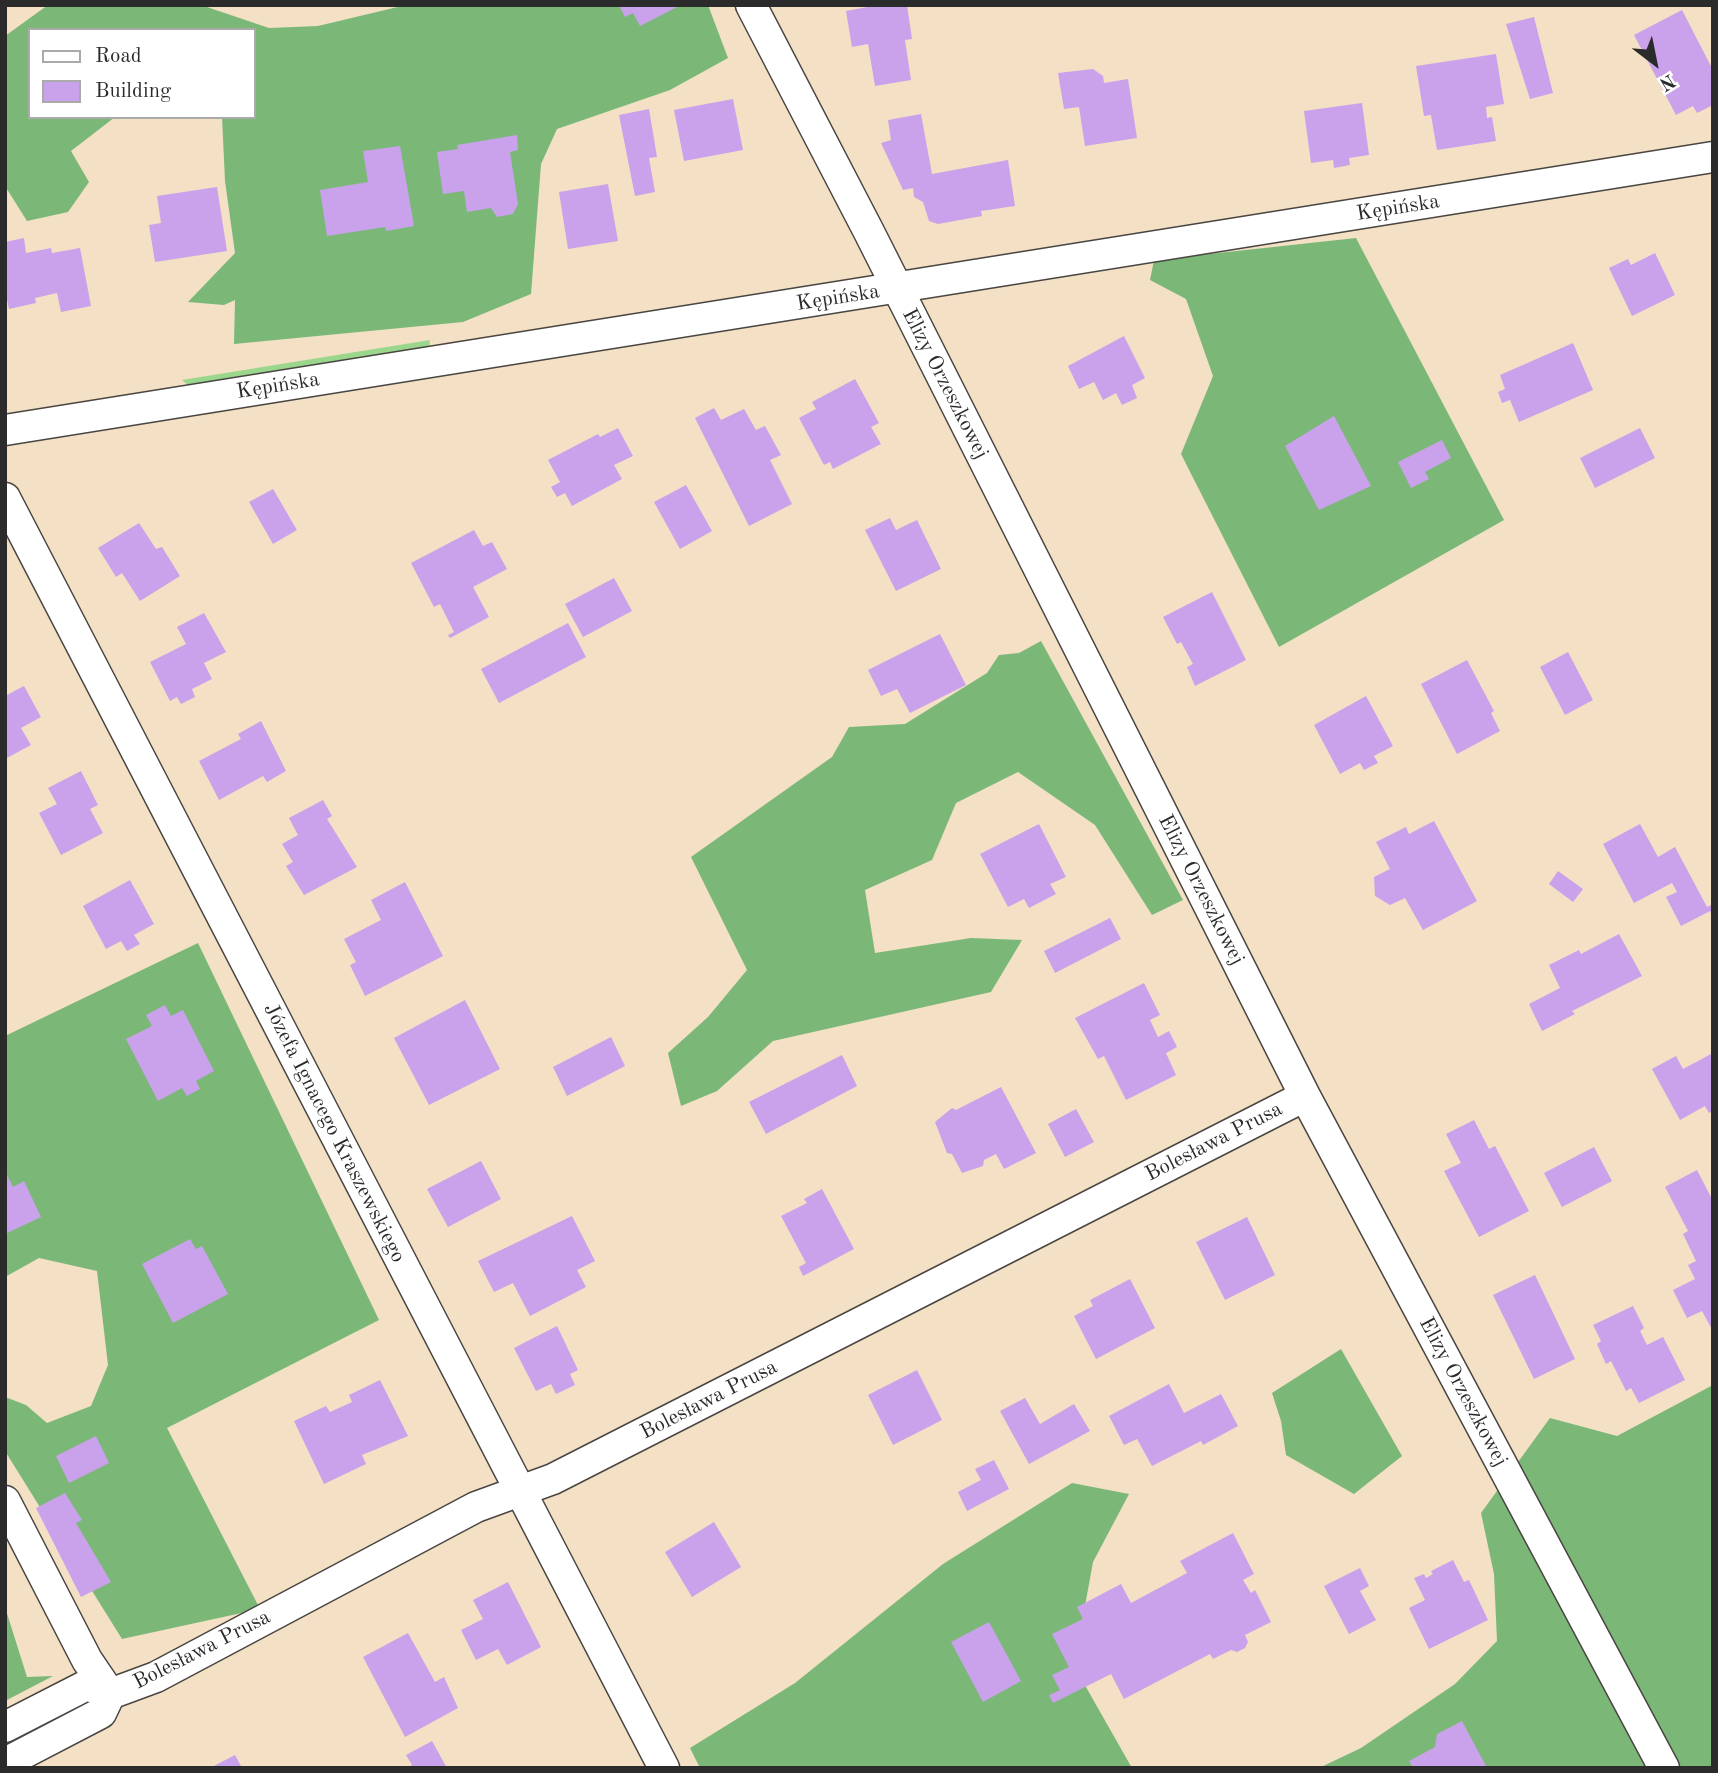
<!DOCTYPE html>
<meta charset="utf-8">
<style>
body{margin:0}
#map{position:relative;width:1718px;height:1773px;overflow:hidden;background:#f3e0c5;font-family:"Old Standard TT",serif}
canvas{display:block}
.frame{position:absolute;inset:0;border:7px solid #2b2b2b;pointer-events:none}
.legend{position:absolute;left:28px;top:28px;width:228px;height:91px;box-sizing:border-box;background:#fff;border:2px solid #aaa;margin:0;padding:9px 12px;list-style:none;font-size:21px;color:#2b2b2b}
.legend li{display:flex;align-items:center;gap:14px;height:35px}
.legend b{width:35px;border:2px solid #aaa}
.north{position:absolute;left:1620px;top:28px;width:70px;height:70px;-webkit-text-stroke:5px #fff;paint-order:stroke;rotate:148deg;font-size:19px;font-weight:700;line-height:28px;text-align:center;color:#2b2b2b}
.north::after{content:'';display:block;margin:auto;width:24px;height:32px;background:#2b2b2b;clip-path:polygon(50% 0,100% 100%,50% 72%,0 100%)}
</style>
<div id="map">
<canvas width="1718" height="1773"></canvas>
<div class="frame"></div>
<ul class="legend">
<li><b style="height:9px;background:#fff"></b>Road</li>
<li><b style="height:19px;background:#c9a2eb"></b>Building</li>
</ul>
<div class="north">N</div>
</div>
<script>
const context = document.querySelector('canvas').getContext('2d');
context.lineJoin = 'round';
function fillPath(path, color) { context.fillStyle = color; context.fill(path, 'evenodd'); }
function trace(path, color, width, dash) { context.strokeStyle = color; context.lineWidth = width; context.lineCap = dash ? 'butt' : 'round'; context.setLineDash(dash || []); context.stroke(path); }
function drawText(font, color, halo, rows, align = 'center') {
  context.font = font + ' "Old Standard TT",serif'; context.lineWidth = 5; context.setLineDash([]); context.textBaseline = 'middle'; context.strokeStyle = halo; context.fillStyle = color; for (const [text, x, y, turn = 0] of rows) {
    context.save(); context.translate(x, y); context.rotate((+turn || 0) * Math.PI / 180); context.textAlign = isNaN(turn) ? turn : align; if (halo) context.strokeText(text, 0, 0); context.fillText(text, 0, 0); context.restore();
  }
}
const green = new Path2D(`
 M 430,340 L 429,347 L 188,385 L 182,380 Z
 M 98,1692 L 101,1701 L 5,1751 L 5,1738 Z`);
const forest = new Path2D(`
 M 48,5 L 201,5 L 269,28 L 318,26 L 406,5 L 708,5 L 728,58 L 670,90 L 557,129 L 541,164 L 531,294 L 463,322 L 234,344 L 235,300 L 224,305 L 188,302 L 235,253 L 225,181 L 222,117 L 254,117 L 254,30 L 30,30 L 30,117 L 115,117 L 71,151 L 89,182 L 68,212 L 27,221 L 5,186 L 5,36 Z
 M 1356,238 L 1504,520 L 1279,647 L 1181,454 L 1213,376 L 1186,299 L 1150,280 L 1154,260 Z
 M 1041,641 L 1183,900 L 1152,915 L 1095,825 L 1018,772 L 956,803 L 932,860 L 865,890 L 875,953 L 971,938 L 1022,940 L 991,992 L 773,1041 L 717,1091 L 681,1106 L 668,1053 L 708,1017 L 747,970 L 691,857 L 832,757 L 849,727 L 905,724 L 987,673 L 999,655 L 1019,653 Z
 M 198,943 L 379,1320 L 167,1428 L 260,1609 L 122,1639 L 5,1451 L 5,1397 L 26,1405 L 47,1423 L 91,1406 L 108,1365 L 97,1271 L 39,1258 L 5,1277 L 5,1036 Z
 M 1341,1349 L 1402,1456 L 1354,1494 L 1286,1455 L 1281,1421 L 1272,1393 Z
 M 1713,1385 L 1713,1768 L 1319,1768 L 1361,1748 L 1455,1684 L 1497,1641 L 1494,1574 L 1481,1513 L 1550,1418 L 1617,1436 Z
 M 1072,1483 L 1129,1494 L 1093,1562 L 1074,1666 L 1132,1768 L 700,1768 L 690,1748 L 795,1683 L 943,1564 Z
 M 5,1607 L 27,1677 L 53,1676 L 5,1701 Z`);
const building = new Path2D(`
 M 619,5 L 681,5 L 640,26 L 633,13 L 625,17 Z
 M 878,5 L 907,5 L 912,39 L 905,40 L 911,80 L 875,86 L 868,44 L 852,47 L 846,11 Z
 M 1682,10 L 1713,70 L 1713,105 L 1697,113 L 1693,106 L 1676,115 L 1634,35 Z
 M 1534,17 L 1553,93 L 1530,99 L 1506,24 Z
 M 1496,54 L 1504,104 L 1486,107 L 1487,118 L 1492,117 L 1496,141 L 1437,150 L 1431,115 L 1424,116 L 1416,66 Z
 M 1093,69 L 1103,76 L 1104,83 L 1128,79 L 1137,138 L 1085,146 L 1079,107 L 1064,109 L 1058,73 Z
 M 733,99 L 743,150 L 684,161 L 674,110 Z
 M 1362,103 L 1369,155 L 1349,158 L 1350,165 L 1334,168 L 1333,160 L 1311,163 L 1304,111 Z
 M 649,109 L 657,157 L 649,158 L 655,192 L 635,196 L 619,115 Z
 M 921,114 L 932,174 L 1008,160 L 1015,206 L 981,211 L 982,216 L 938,224 L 929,221 L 923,202 L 914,197 L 913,188 L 903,190 L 881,143 L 891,140 L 888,120 Z
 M 517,135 L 518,150 L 510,152 L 518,204 L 513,214 L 497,217 L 491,208 L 467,212 L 464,191 L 443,194 L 437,152 L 458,149 L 457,145 Z
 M 400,146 L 414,226 L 386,231 L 385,227 L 327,236 L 320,190 L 368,182 L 363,151 Z
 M 608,184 L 618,241 L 568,249 L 559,192 Z
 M 217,187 L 227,251 L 155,262 L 149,225 L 161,223 L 157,196 Z
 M 24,238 L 26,253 L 51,248 L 52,253 L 80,248 L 91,306 L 61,312 L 57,293 L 35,298 L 36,303 L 9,309 L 5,289 L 5,242 Z
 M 1655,253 L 1675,295 L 1632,316 L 1609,268 L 1628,259 L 1631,265 Z
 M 1124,336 L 1145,378 L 1132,385 L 1137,398 L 1122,405 L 1116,393 L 1103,400 L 1094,382 L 1079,389 L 1068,366 Z
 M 1573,343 L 1593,390 L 1519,422 L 1510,400 L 1502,403 L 1498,392 L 1505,389 L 1500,375 Z
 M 855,379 L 879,423 L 871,427 L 881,444 L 833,469 L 830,462 L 824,465 L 799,418 L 816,409 L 812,402 Z
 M 714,408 L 721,420 L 744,409 L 756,430 L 765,426 L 781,455 L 770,460 L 792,504 L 749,526 L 695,418 Z
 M 1334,416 L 1371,486 L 1319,510 L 1285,446 Z
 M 618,428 L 633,456 L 614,465 L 622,479 L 572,506 L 565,493 L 557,497 L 551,487 L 560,482 L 548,460 L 598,434 L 600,437 Z
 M 1640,428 L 1655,458 L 1595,488 L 1580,458 Z
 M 1442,440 L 1451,458 L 1425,472 L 1429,479 L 1411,488 L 1398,462 Z
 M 686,485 L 712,531 L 680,549 L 654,502 Z
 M 273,489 L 297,530 L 273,544 L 249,502 Z
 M 890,518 L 896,530 L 917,520 L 941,569 L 896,591 L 865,530 Z
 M 139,523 L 156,549 L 162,547 L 180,576 L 140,601 L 122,573 L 116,577 L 98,548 Z
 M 474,530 L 483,546 L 492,542 L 507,569 L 473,587 L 489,617 L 450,638 L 448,635 L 454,632 L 440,604 L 434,607 L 411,563 Z
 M 614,578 L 632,611 L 583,637 L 565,604 Z
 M 1212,592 L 1246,660 L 1195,686 L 1187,667 L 1193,664 L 1181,642 L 1177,644 L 1163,617 Z
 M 204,613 L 226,652 L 204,663 L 212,679 L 192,689 L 195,697 L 181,704 L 177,697 L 170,701 L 150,662 L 186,644 L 177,627 Z
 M 568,623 L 586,657 L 499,703 L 481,669 Z
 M 940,634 L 966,685 L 910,713 L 897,689 L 881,696 L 868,670 Z
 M 1568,652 L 1593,700 L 1565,715 L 1540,667 Z
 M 1467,660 L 1494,711 L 1491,713 L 1500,731 L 1457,754 L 1421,684 Z
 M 24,686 L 41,717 L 21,728 L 31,745 L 5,759 L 5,696 Z
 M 1366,696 L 1393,746 L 1374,756 L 1378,763 L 1364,770 L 1360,763 L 1340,774 L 1314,725 Z
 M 261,721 L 286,771 L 267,782 L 263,776 L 219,800 L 199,761 L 241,739 L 238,734 Z
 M 81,771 L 98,805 L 90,809 L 103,833 L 61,855 L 39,813 L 57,804 L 48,788 Z
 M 323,800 L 332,816 L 327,819 L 357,867 L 304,895 L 286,866 L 293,862 L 282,844 L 298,835 L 289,818 Z
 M 1434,821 L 1477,901 L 1423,930 L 1405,898 L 1390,905 L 1375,896 L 1374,877 L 1390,869 L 1376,842 L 1406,827 L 1409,834 Z
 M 1039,824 L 1066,877 L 1050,884 L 1056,894 L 1029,908 L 1024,899 L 1008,907 L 980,854 Z
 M 1640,824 L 1658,857 L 1675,847 L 1707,907 L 1713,904 L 1713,917 L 1710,911 L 1681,926 L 1666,897 L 1677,892 L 1672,883 L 1634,903 L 1603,844 Z
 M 1558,871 L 1583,889 L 1573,902 L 1549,884 Z
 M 130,880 L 154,924 L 134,935 L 140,944 L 127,951 L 121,941 L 106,949 L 83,906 Z
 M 405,882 L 443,956 L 365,996 L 350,965 L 356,962 L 344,939 L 381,920 L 371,900 Z
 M 1110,918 L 1121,939 L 1055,973 L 1044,951 Z
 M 1619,934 L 1642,976 L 1572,1011 L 1575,1014 L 1542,1031 L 1529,1004 L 1560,988 L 1549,965 L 1579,950 L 1581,954 Z
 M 1144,983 L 1160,1015 L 1150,1020 L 1158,1037 L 1169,1031 L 1177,1047 L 1166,1053 L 1176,1075 L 1126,1100 L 1104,1056 L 1098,1059 L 1075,1018 Z
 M 465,1000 L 500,1069 L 429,1105 L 394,1038 Z
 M 165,1005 L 171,1016 L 183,1010 L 214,1071 L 196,1081 L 200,1089 L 187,1096 L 182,1088 L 158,1101 L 126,1039 L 152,1026 L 146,1015 Z
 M 611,1037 L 625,1066 L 567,1096 L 553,1067 Z
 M 1713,1053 L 1713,1111 L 1709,1113 L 1705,1106 L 1680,1120 L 1652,1069 L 1676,1056 L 1683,1069 Z
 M 842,1055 L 857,1086 L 766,1134 L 749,1102 Z
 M 1001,1087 L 1036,1153 L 1004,1169 L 996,1154 L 984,1160 L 983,1166 L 962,1173 L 952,1154 L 947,1153 L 935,1122 L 952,1108 L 956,1110 Z
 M 1076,1109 L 1094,1142 L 1065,1157 L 1048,1124 Z
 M 1474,1120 L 1489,1149 L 1495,1146 L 1529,1211 L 1479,1237 L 1444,1171 L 1461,1163 L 1446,1134 Z
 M 1594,1147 L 1612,1181 L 1562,1207 L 1544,1173 Z
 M 481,1161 L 501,1199 L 448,1227 L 427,1189 Z
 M 1697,1170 L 1713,1201 L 1713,1331 L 1702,1311 L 1687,1318 L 1673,1290 L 1695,1279 L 1688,1265 L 1696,1261 L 1683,1234 L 1688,1231 L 1665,1187 Z
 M 5,1171 L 13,1187 L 24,1181 L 41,1217 L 5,1234 Z
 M 822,1189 L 854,1249 L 803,1276 L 799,1267 L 806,1263 L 781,1216 L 807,1203 L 804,1199 Z
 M 572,1216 L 595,1261 L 577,1270 L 586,1287 L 530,1316 L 513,1283 L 494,1292 L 478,1261 Z
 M 1247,1217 L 1275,1275 L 1225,1300 L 1196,1242 Z
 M 190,1239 L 196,1249 L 202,1246 L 228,1294 L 173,1323 L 142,1264 Z
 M 1535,1275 L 1575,1359 L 1534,1379 L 1493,1295 Z
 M 1130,1279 L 1155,1328 L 1096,1359 L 1074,1316 L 1093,1306 L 1090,1300 Z
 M 1633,1306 L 1644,1328 L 1640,1331 L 1647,1345 L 1663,1337 L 1685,1380 L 1639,1403 L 1631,1388 L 1626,1391 L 1611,1361 L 1606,1364 L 1597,1344 L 1601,1341 L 1593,1325 Z
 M 557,1326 L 578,1370 L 570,1374 L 575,1385 L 556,1394 L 551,1384 L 536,1391 L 514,1348 Z
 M 917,1370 L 942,1420 L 893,1445 L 868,1395 Z
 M 380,1380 L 408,1436 L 362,1455 L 366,1464 L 324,1484 L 294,1421 L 326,1406 L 330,1412 L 352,1402 L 349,1395 Z
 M 1169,1384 L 1184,1413 L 1221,1394 L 1238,1426 L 1203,1445 L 1201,1441 L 1152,1466 L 1137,1439 L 1124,1445 L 1109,1416 Z
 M 1025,1398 L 1040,1424 L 1074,1404 L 1090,1431 L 1029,1464 L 1000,1411 Z
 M 96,1436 L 109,1463 L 69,1483 L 56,1456 Z
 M 994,1460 L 1009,1489 L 967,1511 L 958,1492 L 981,1480 L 975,1469 Z
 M 65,1493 L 82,1520 L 76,1523 L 111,1582 L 81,1597 L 36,1508 Z
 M 714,1522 L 741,1567 L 692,1597 L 665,1552 Z
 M 1233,1533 L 1254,1574 L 1243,1580 L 1251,1593 L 1255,1590 L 1271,1622 L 1245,1635 L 1248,1642 L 1245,1648 L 1237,1652 L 1231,1650 L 1213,1659 L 1210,1654 L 1124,1699 L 1111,1674 L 1053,1703 L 1049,1695 L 1060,1690 L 1052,1675 L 1069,1667 L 1052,1634 L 1083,1619 L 1077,1607 L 1121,1584 L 1131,1603 L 1187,1573 L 1180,1561 Z
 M 1453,1560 L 1464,1582 L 1469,1580 L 1488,1620 L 1429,1649 L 1409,1608 L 1425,1600 L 1414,1578 L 1424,1574 L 1426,1578 L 1433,1574 L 1431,1571 Z
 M 1360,1568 L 1369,1586 L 1360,1591 L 1376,1620 L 1349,1634 L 1324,1586 Z
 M 508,1582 L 541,1647 L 507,1665 L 498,1649 L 476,1660 L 461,1630 L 483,1619 L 473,1600 Z
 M 989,1622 L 1021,1681 L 983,1702 L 951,1642 Z
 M 408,1633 L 435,1682 L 444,1677 L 458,1708 L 405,1737 L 363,1657 Z
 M 1462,1721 L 1487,1768 L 1413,1768 L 1409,1761 L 1435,1747 L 1437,1734 Z
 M 432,1741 L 447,1768 L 407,1768 L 412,1765 L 406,1755 Z
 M 235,1755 L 242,1768 L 210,1768 Z`);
const minor = new Path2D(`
 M 751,5 L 869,232 L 1305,1096 L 1664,1768
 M 5,430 L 1713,157
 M 5,498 L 664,1768
 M 5,1501 L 87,1660 L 110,1694
 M 5,1727 L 87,1685 L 110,1694 L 156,1677 L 476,1507 L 553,1479 L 1305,1096
 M 5,1763 L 101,1713 L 110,1694`);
const streetNames = [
 ["Kępińska",1398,208,-9],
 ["Kępińska",838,298,-9],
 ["Elizy Orzeszkowej",945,384,63],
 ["Kępińska",278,386,-9],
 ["Elizy Orzeszkowej",1201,890,63],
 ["Józefa Ignacego Kraszewskiego",334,1133,63],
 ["Bolesława Prusa",1214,1142,-27],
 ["Elizy Orzeszkowej",1463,1392,62],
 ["Bolesława Prusa",709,1400,-27],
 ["Bolesława Prusa",202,1650,-27]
];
fillPath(green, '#9ad78c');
fillPath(forest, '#7bb878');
fillPath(building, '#c9a2eb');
trace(minor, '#494642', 33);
trace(minor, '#fff', 30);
drawText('21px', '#2b2b2b', '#fff', streetNames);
</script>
